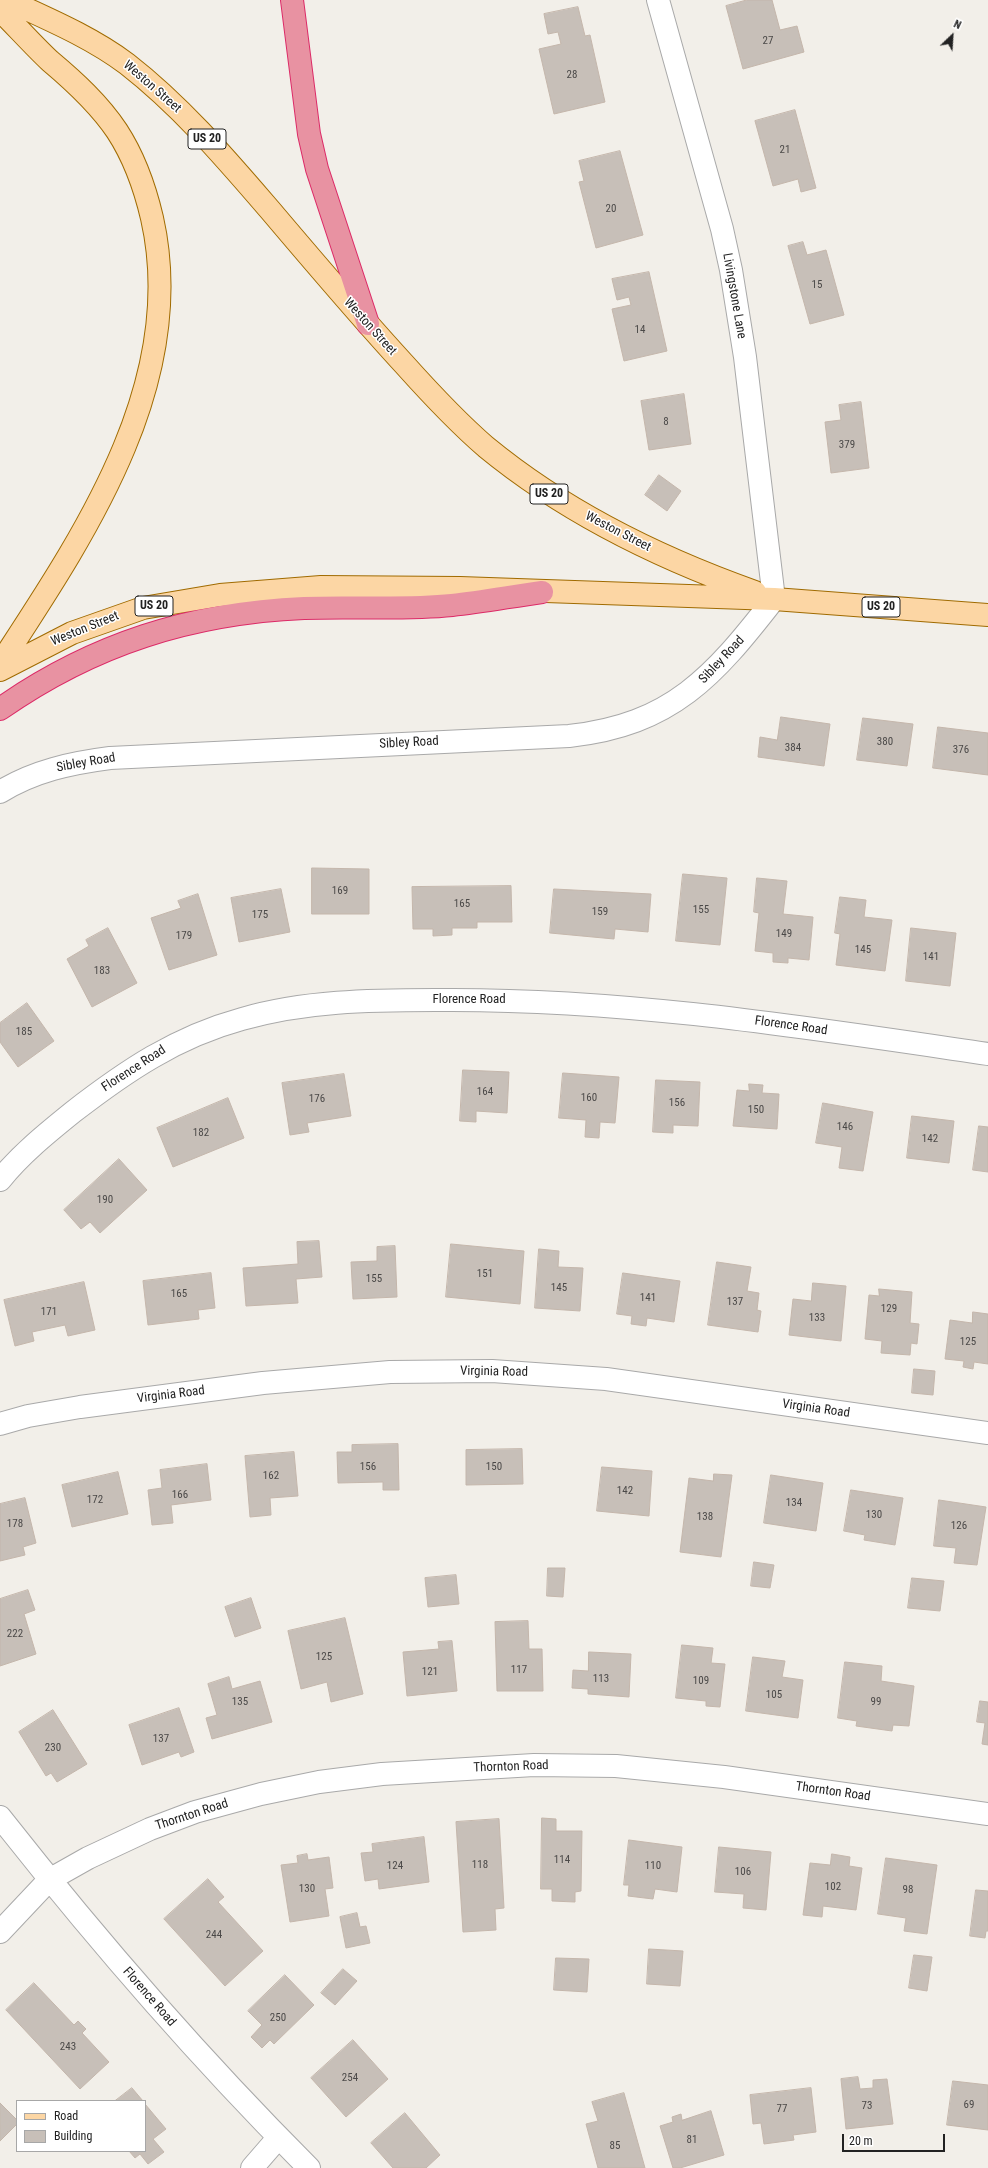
<!DOCTYPE html>
<style>
body{margin:0}
#map{position:relative;width:988px;height:2168px;overflow:hidden;background:#f2efe9;font-family:"Roboto Condensed",sans-serif}
canvas{display:block}
.legend{position:absolute;left:16px;top:2100px;width:130px;height:52px;box-sizing:border-box;background:#fff;border:1px solid #a7a7a7;margin:0;padding:5px 7px;list-style:none;font-size:12px;color:#222}
.legend li{display:flex;align-items:center;gap:8px;height:20px}
.legend b{width:20px;border:1px solid #a7a7a7}
.north{position:absolute;left:932px;top:16px;width:40px;height:40px;-webkit-text-stroke:3px #fff;paint-order:stroke;rotate:25deg;font-size:11px;font-weight:700;line-height:16px;text-align:center;color:#222}
.north::after{content:'';display:block;margin:auto;width:14px;height:18px;background:#222;clip-path:polygon(50% 0,100% 100%,50% 72%,0 100%)}
.scale{position:absolute;left:842px;top:2134px;width:103px;height:18px;box-sizing:border-box;border:2px solid #222;border-top:0;padding-left:5px;font-size:12px;line-height:14px;white-space:nowrap;color:#222;-webkit-text-stroke:3px #fff;paint-order:stroke}
</style>
<div id="map">
<canvas width="988" height="2168"></canvas>
<ul class="legend">
<li><b style="height:5px;background:#fcd6a4"></b>Road</li>
<li><b style="height:11px;background:#c7bfb8"></b>Building</li>
</ul>
<div class="north">N</div>
<div class="scale">20 m</div>
</div>
<script>
const context = document.querySelector('canvas').getContext('2d');
context.lineJoin = 'round';
function fillPath(path, color) { context.fillStyle = color; context.fill(path, 'evenodd'); }
function trace(path, color, width, dash) { context.strokeStyle = color; context.lineWidth = width; context.lineCap = dash ? 'butt' : 'round'; context.setLineDash(dash || []); context.stroke(path); }
function drawText(font, color, halo, rows, align = 'center') {
  context.font = font + ' "Roboto Condensed",sans-serif'; context.lineWidth = 3; context.setLineDash([]); context.textBaseline = 'middle'; context.strokeStyle = halo; context.fillStyle = color; for (const [text, x, y, turn = 0] of rows) {
    context.save(); context.translate(x, y); context.rotate((+turn || 0) * Math.PI / 180); context.textAlign = isNaN(turn) ? turn : align; if (halo) context.strokeText(text, 0, 0); context.fillText(text, 0, 0); context.restore();
  }
}
const building = new Path2D(`
 M 747,0 L 772,0 L 780,30 L 797,26 L 804,52 L 743,69 L 726,6 Z
 M 578,7 L 585,36 L 590,35 L 605,102 L 554,114 L 539,49 L 561,44 L 558,32 L 548,34 L 544,14 Z
 M 795,110 L 816,188 L 801,192 L 798,179 L 773,186 L 755,121 Z
 M 620,151 L 643,235 L 596,248 L 579,182 L 584,181 L 579,161 Z
 M 803,242 L 807,255 L 826,250 L 844,315 L 810,324 L 788,246 Z
 M 649,272 L 667,351 L 624,361 L 612,309 L 631,305 L 629,297 L 617,300 L 612,279 Z
 M 684,394 L 691,444 L 649,450 L 641,401 Z
 M 861,402 L 869,468 L 831,473 L 825,422 L 841,420 L 839,405 Z
 M 659,475 L 681,491 L 667,511 L 645,495 Z
 M 781,717 L 830,724 L 824,766 L 758,757 L 760,737 L 777,740 Z
 M 863,718 L 913,724 L 907,766 L 857,760 Z
 M 938,727 L 988,733 L 988,775 L 933,768 Z
 M 312,868 L 369,869 L 369,914 L 312,914 Z
 M 683,874 L 727,878 L 720,945 L 676,941 Z
 M 757,878 L 787,881 L 783,914 L 813,917 L 809,960 L 788,958 L 788,963 L 773,962 L 773,953 L 755,951 L 759,913 L 754,912 Z
 M 511,886 L 512,922 L 477,922 L 477,928 L 452,928 L 452,935 L 433,936 L 433,929 L 413,929 L 412,887 Z
 M 281,889 L 290,932 L 239,942 L 231,898 Z
 M 554,889 L 651,894 L 648,932 L 615,929 L 614,939 L 550,933 Z
 M 198,894 L 217,955 L 169,970 L 151,918 L 181,908 L 178,901 Z
 M 840,897 L 866,900 L 864,917 L 892,920 L 885,971 L 836,965 L 840,934 L 835,933 Z
 M 108,928 L 137,983 L 92,1007 L 67,959 L 89,946 L 86,940 Z
 M 911,928 L 956,933 L 950,986 L 906,981 Z
 M 27,1003 L 54,1041 L 18,1067 L 0,1042 L 0,1023 Z
 M 463,1070 L 509,1072 L 507,1113 L 476,1111 L 476,1122 L 460,1121 Z
 M 563,1073 L 619,1077 L 615,1123 L 600,1122 L 599,1138 L 585,1137 L 586,1120 L 559,1118 Z
 M 344,1074 L 351,1116 L 307,1123 L 309,1132 L 290,1135 L 282,1083 Z
 M 656,1080 L 700,1082 L 698,1126 L 673,1125 L 673,1133 L 653,1132 Z
 M 749,1084 L 763,1085 L 762,1093 L 779,1094 L 777,1129 L 733,1126 L 737,1090 L 749,1091 Z
 M 228,1098 L 244,1138 L 173,1167 L 157,1128 Z
 M 823,1103 L 873,1112 L 863,1171 L 839,1168 L 842,1147 L 816,1143 Z
 M 912,1116 L 954,1121 L 949,1163 L 907,1158 Z
 M 979,1126 L 988,1127 L 988,1172 L 973,1170 Z
 M 119,1159 L 147,1190 L 100,1233 L 90,1222 L 81,1229 L 64,1210 Z
 M 319,1241 L 322,1277 L 296,1279 L 298,1303 L 246,1306 L 243,1268 L 298,1264 L 297,1242 Z
 M 451,1244 L 524,1251 L 520,1304 L 446,1297 Z
 M 395,1246 L 397,1297 L 353,1299 L 351,1262 L 377,1261 L 377,1247 Z
 M 539,1249 L 559,1251 L 558,1267 L 583,1268 L 580,1311 L 535,1308 Z
 M 717,1262 L 751,1267 L 747,1291 L 759,1293 L 757,1310 L 761,1311 L 758,1332 L 708,1325 Z
 M 211,1273 L 215,1308 L 198,1310 L 199,1319 L 148,1325 L 143,1281 Z
 M 623,1273 L 680,1281 L 674,1322 L 647,1318 L 646,1326 L 631,1324 L 632,1316 L 617,1314 Z
 M 84,1282 L 95,1330 L 68,1336 L 65,1325 L 32,1332 L 34,1341 L 15,1346 L 4,1300 Z
 M 813,1283 L 846,1286 L 841,1341 L 789,1335 L 793,1299 L 811,1301 Z
 M 879,1289 L 912,1292 L 910,1323 L 919,1324 L 917,1344 L 911,1343 L 910,1355 L 881,1353 L 882,1341 L 865,1339 L 869,1295 L 879,1296 Z
 M 973,1312 L 988,1314 L 988,1364 L 974,1362 L 973,1369 L 963,1367 L 964,1361 L 945,1359 L 950,1320 L 972,1323 Z
 M 914,1369 L 935,1371 L 933,1395 L 912,1393 Z
 M 398,1444 L 399,1490 L 383,1490 L 383,1482 L 338,1483 L 337,1452 L 352,1452 L 352,1445 Z
 M 522,1449 L 523,1484 L 466,1485 L 466,1450 Z
 M 294,1452 L 298,1496 L 270,1498 L 271,1515 L 250,1517 L 245,1456 Z
 M 207,1464 L 211,1500 L 171,1505 L 173,1523 L 152,1525 L 148,1490 L 162,1488 L 160,1470 Z
 M 602,1467 L 652,1471 L 649,1516 L 597,1511 Z
 M 118,1472 L 128,1514 L 72,1527 L 62,1485 Z
 M 714,1474 L 732,1475 L 721,1557 L 680,1552 L 689,1478 L 713,1481 Z
 M 771,1475 L 823,1483 L 816,1531 L 764,1523 Z
 M 851,1490 L 903,1498 L 895,1545 L 864,1540 L 865,1535 L 844,1531 Z
 M 25,1498 L 36,1543 L 23,1547 L 25,1555 L 0,1561 L 0,1504 Z
 M 939,1500 L 986,1507 L 977,1565 L 954,1563 L 956,1548 L 934,1546 Z
 M 754,1562 L 774,1565 L 770,1588 L 751,1586 Z
 M 548,1568 L 565,1568 L 563,1597 L 547,1596 Z
 M 456,1575 L 459,1604 L 428,1607 L 425,1578 Z
 M 912,1578 L 944,1581 L 940,1611 L 908,1608 Z
 M 28,1590 L 35,1610 L 24,1614 L 36,1654 L 0,1666 L 0,1599 Z
 M 251,1598 L 261,1628 L 235,1637 L 225,1607 Z
 M 345,1618 L 363,1694 L 331,1702 L 327,1682 L 301,1689 L 288,1631 Z
 M 528,1621 L 529,1649 L 542,1649 L 543,1691 L 497,1691 L 495,1622 Z
 M 452,1641 L 457,1691 L 407,1696 L 403,1652 L 439,1649 L 438,1642 Z
 M 682,1645 L 713,1648 L 711,1663 L 725,1664 L 720,1707 L 706,1706 L 706,1701 L 676,1698 Z
 M 589,1652 L 631,1654 L 629,1697 L 588,1694 L 588,1689 L 572,1688 L 573,1670 L 588,1671 Z
 M 753,1657 L 785,1661 L 782,1677 L 803,1680 L 798,1718 L 746,1711 Z
 M 845,1662 L 882,1666 L 881,1681 L 914,1686 L 909,1726 L 893,1725 L 892,1731 L 856,1726 L 857,1721 L 838,1718 Z
 M 229,1677 L 232,1689 L 260,1681 L 272,1722 L 212,1739 L 206,1718 L 217,1715 L 208,1684 Z
 M 980,1701 L 988,1702 L 988,1745 L 982,1744 L 985,1723 L 977,1722 Z
 M 179,1708 L 194,1752 L 181,1757 L 179,1752 L 142,1765 L 129,1725 Z
 M 53,1710 L 87,1764 L 57,1782 L 51,1773 L 46,1776 L 19,1732 Z
 M 542,1818 L 556,1819 L 556,1831 L 582,1831 L 581,1891 L 575,1892 L 575,1902 L 552,1901 L 552,1889 L 541,1889 Z
 M 499,1819 L 504,1908 L 495,1909 L 496,1930 L 463,1932 L 456,1822 Z
 M 424,1837 L 429,1882 L 379,1889 L 378,1879 L 365,1881 L 361,1853 L 373,1852 L 372,1844 Z
 M 629,1840 L 682,1847 L 677,1892 L 655,1889 L 653,1899 L 628,1896 L 629,1885 L 624,1885 Z
 M 719,1847 L 771,1852 L 766,1910 L 743,1908 L 744,1894 L 715,1892 Z
 M 307,1854 L 308,1860 L 329,1857 L 333,1888 L 325,1889 L 329,1916 L 290,1922 L 281,1865 L 298,1863 L 297,1856 Z
 M 832,1854 L 850,1857 L 849,1866 L 862,1868 L 856,1910 L 823,1906 L 822,1917 L 803,1915 L 810,1863 L 830,1865 Z
 M 886,1858 L 937,1865 L 927,1934 L 904,1931 L 906,1918 L 878,1914 Z
 M 208,1879 L 224,1897 L 218,1902 L 263,1951 L 225,1986 L 164,1919 Z
 M 976,1890 L 988,1891 L 988,1931 L 986,1931 L 985,1938 L 970,1936 Z
 M 357,1913 L 360,1927 L 366,1926 L 370,1943 L 346,1948 L 340,1917 Z
 M 649,1949 L 683,1951 L 680,1986 L 647,1984 Z
 M 914,1955 L 932,1957 L 927,1991 L 909,1988 Z
 M 556,1958 L 589,1959 L 587,1992 L 554,1990 Z
 M 343,1969 L 357,1981 L 335,2005 L 321,1993 Z
 M 285,1975 L 314,2005 L 274,2044 L 270,2040 L 262,2048 L 251,2037 L 262,2025 L 248,2011 Z
 M 34,1983 L 74,2025 L 78,2021 L 86,2029 L 82,2033 L 109,2062 L 80,2089 L 6,2010 Z
 M 353,2040 L 388,2079 L 346,2117 L 311,2078 Z
 M 858,2077 L 860,2089 L 873,2088 L 873,2080 L 887,2079 L 893,2124 L 846,2129 L 841,2079 Z
 M 953,2081 L 988,2085 L 988,2130 L 947,2125 Z
 M 132,2088 L 143,2101 L 115,2101 Z
 M 811,2088 L 816,2132 L 793,2135 L 794,2140 L 764,2144 L 761,2123 L 753,2124 L 750,2095 Z
 M 624,2093 L 645,2168 L 598,2168 L 586,2124 L 598,2121 L 592,2102 Z
 M 0,2103 L 17,2120 L 17,2124 L 0,2141 Z
 M 145,2104 L 166,2129 L 153,2139 L 164,2152 L 148,2164 L 140,2154 L 135,2158 L 129,2151 L 145,2151 Z
 M 711,2111 L 724,2155 L 680,2168 L 673,2168 L 660,2126 L 673,2122 L 672,2117 L 681,2114 L 682,2120 Z
 M 405,2113 L 440,2155 L 426,2168 L 393,2168 L 371,2143 Z`);
const minor = new Path2D(`
 M 0,792 C 34,771 71,763 110,758 L 569,736 C 672,725 714,676 774,599 L 745,357 L 731,270 L 722,229 L 658,0
 M 0,1180 C 21,1154 47,1133 73,1112 C 126,1071 176,1037 242,1019 C 304,1001 370,1000 435,1000 C 621,998 804,1027 988,1054
 M 0,1424 L 28,1416 L 80,1407 L 263,1383 L 390,1372 L 492,1371 L 606,1379 L 988,1433
 M 0,1817 C 96,1939 199,2058 309,2168
 M 0,1932 L 49,1880 L 88,1858 L 150,1829 L 195,1812 L 261,1794 L 319,1782 L 382,1774 L 534,1765 L 616,1766 L 724,1777 L 988,1814
 M 252,2168 L 278,2138`);
const primary = new Path2D(`
 M 7,0 C 48,19 91,37 127,64 C 181,106 226,159 270,210 C 314,262 358,314 404,364 C 430,393 457,422 486,447 C 565,512 659,558 755,592
 M 0,10 C 17,27 33,45 50,61 C 75,82 99,104 117,131 C 134,157 145,188 152,218 C 189,381 85,534 0,664
 M 0,670 L 72,633 L 143,608 L 220,595 L 321,587 L 460,588 L 774,599 L 988,615`);
const motorway = new Path2D(`
 M 292,0 L 309,134 L 317,169 L 368,324
 M 0,709 C 93,644 191,613 304,608 C 353,606 404,610 452,605 C 482,602 512,596 542,592`);
const numberNames = [
 ["27",768,41],
 ["28",572,75],
 ["21",785,150],
 ["20",611,209],
 ["15",817,285],
 ["14",640,330],
 ["8",666,422],
 ["379",847,445],
 ["380",885,742],
 ["384",793,748],
 ["376",961,750],
 ["169",340,891],
 ["165",462,904],
 ["155",701,910],
 ["159",600,912],
 ["175",260,915],
 ["149",784,934],
 ["179",184,936],
 ["145",863,950],
 ["141",931,957],
 ["183",102,971],
 ["185",24,1032],
 ["164",485,1092],
 ["160",589,1098],
 ["176",317,1099],
 ["156",677,1103],
 ["150",756,1110],
 ["146",845,1127],
 ["182",201,1133],
 ["142",930,1139],
 ["190",105,1200],
 ["151",485,1274],
 ["155",374,1279],
 ["145",559,1288],
 ["165",179,1294],
 ["141",648,1298],
 ["137",735,1302],
 ["129",889,1309],
 ["171",49,1312],
 ["133",817,1318],
 ["125",968,1342],
 ["156",368,1467],
 ["150",494,1467],
 ["162",271,1476],
 ["142",625,1491],
 ["166",180,1495],
 ["172",95,1500],
 ["134",794,1503],
 ["130",874,1515],
 ["138",705,1517],
 ["178",15,1524],
 ["126",959,1526],
 ["222",15,1634],
 ["125",324,1657],
 ["117",519,1670],
 ["121",430,1672],
 ["113",601,1679],
 ["109",701,1681],
 ["105",774,1695],
 ["135",240,1702],
 ["99",876,1702],
 ["137",161,1739],
 ["230",53,1748],
 ["114",562,1860],
 ["118",480,1865],
 ["124",395,1866],
 ["110",653,1866],
 ["106",743,1872],
 ["102",833,1887],
 ["130",307,1889],
 ["98",908,1890],
 ["244",214,1935],
 ["250",278,2018],
 ["243",68,2047],
 ["254",350,2078],
 ["69",969,2105],
 ["73",867,2106],
 ["77",782,2109],
 ["81",692,2140],
 ["85",615,2146]
];
const shields = [
 [207,139,38],
 [549,494,38],
 [154,606,38],
 [881,607,38]
];
const shieldNames = [
 ["US 20",207,139],
 ["US 20",549,494],
 ["US 20",154,606],
 ["US 20",881,607]
];
const streetNames = [
 ["Weston Street",152,87,41],
 ["Livingstone Lane",734,296,80],
 ["Weston Street",370,327,48],
 ["Weston Street",618,532,27],
 ["Weston Street",85,629,-22],
 ["Sibley Road",722,660,-47],
 ["Sibley Road",409,743,-3],
 ["Sibley Road",86,763,-10],
 ["Florence Road",469,1000],
 ["Florence Road",791,1026,8],
 ["Florence Road",134,1069,-33],
 ["Virginia Road",494,1372,1],
 ["Virginia Road",171,1395,-7],
 ["Virginia Road",816,1409,8],
 ["Thornton Road",511,1767,-2],
 ["Thornton Road",833,1792,8],
 ["Thornton Road",192,1815,-18],
 ["Florence Road",149,1997,49]
];
fillPath(building, '#c7bfb8');
trace(building, '#c4b6ab', 1);
trace(minor, '#a9a9a9', 24);
trace(primary, '#a06b00', 24);
trace(motorway, '#dc2a67', 24);
trace(minor, '#fff', 22);
trace(primary, '#fcd6a4', 22);
trace(motorway, '#e892a2', 22);
drawText('11px', '#4b4948', null, numberNames);
for (const [x, y, w] of shields) { const box = new Path2D(); box.roundRect(x - w / 2, y - 10, w, 20, 3); context.fillStyle = '#fff'; context.fill(box); trace(box, '#222', 1); }
drawText('bold 12px', '#222', null, shieldNames);
drawText('13px', '#222', '#fff', streetNames);
</script>
